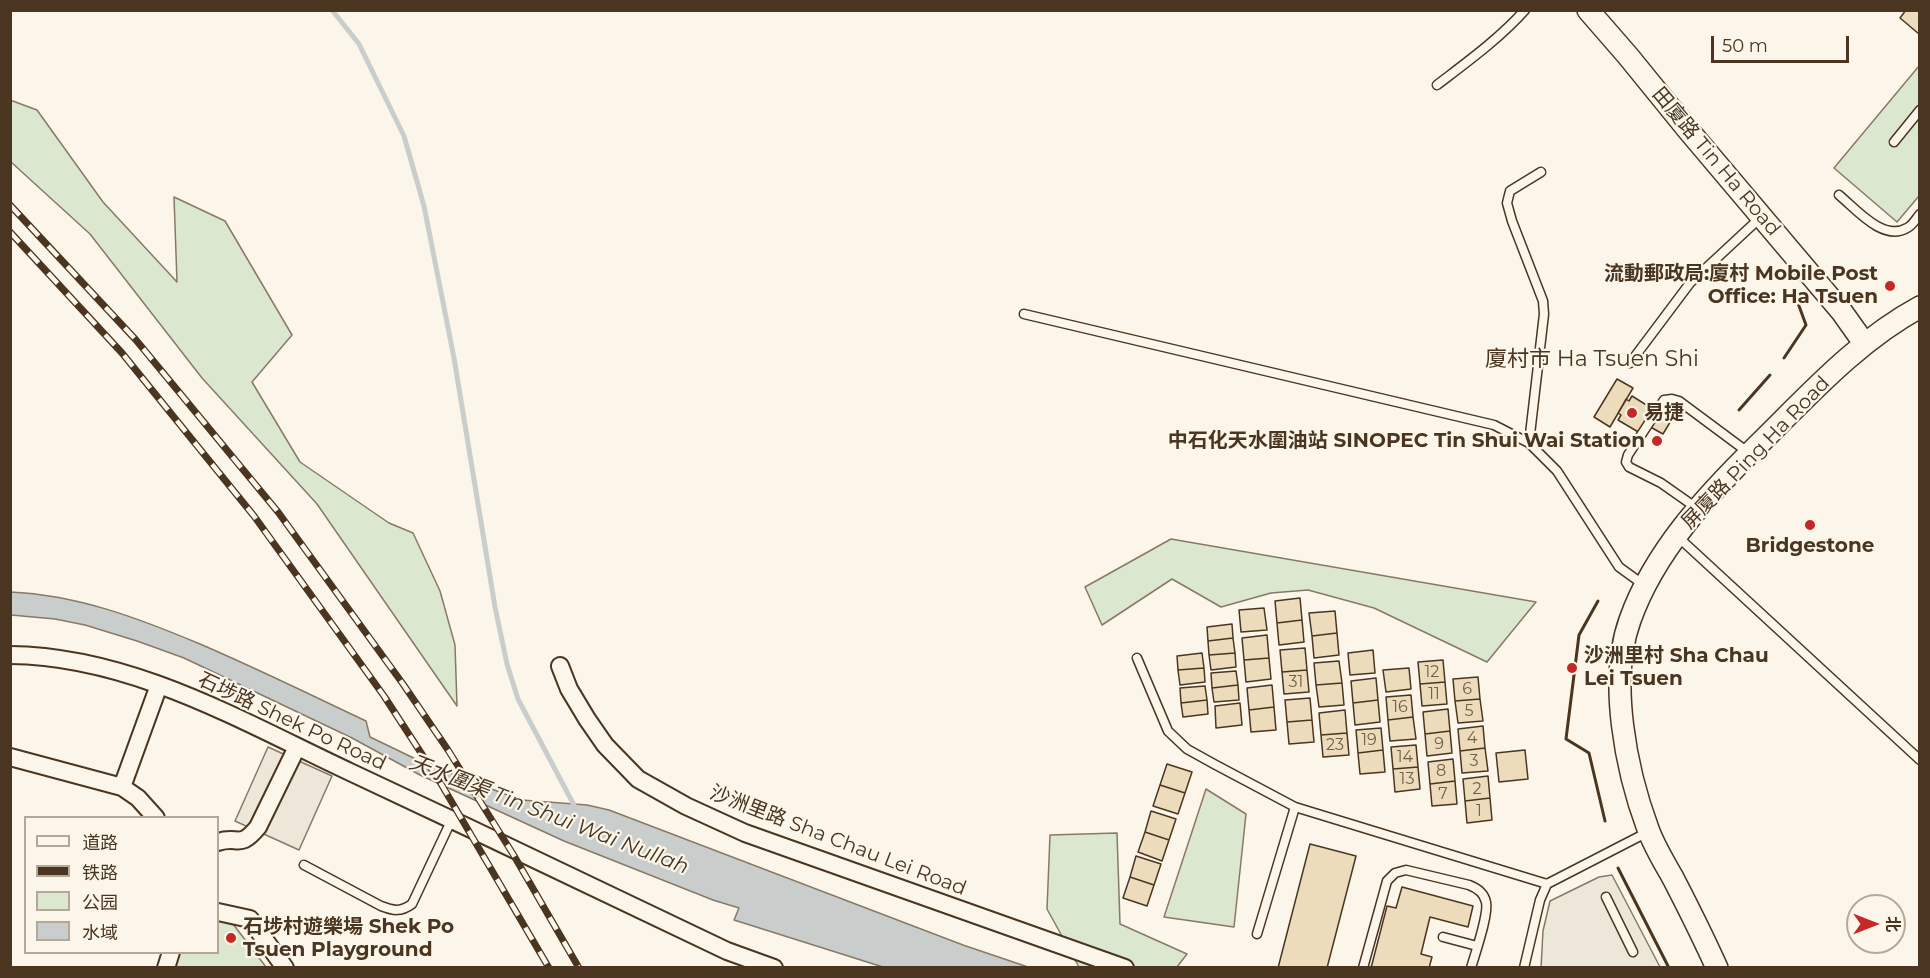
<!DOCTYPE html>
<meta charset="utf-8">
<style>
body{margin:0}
#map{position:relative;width:1930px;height:978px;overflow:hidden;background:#fbf6e9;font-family:Montserrat,"Noto Sans SC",sans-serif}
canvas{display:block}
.frame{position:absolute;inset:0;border:12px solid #4a3520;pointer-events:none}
.legend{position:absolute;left:24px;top:816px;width:195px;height:138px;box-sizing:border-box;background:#fbf6e9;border:2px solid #b4a999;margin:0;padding:8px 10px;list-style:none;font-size:18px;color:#4a3520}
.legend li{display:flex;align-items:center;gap:12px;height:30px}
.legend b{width:30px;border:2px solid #b4a999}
.north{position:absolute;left:1846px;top:894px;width:60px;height:60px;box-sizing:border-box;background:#fbf6e9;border:2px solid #b4a999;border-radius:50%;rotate:90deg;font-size:16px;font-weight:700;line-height:24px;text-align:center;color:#4a3520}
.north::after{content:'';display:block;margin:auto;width:21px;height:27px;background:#c62828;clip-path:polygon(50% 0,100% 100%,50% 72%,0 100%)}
.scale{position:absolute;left:1711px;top:36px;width:138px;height:27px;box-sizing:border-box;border:3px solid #4a3520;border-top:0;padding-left:8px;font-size:18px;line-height:21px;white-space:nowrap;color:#4a3520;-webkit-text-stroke:4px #fbf6e9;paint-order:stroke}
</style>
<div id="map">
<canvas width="1930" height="978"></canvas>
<div class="frame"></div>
<ul class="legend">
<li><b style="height:8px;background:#fbf6e9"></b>道路</li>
<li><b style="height:8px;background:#4a3520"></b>铁路</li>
<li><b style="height:16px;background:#dce7d0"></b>公园</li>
<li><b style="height:16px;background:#c9cecd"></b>水域</li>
</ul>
<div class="north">北</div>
<div class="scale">50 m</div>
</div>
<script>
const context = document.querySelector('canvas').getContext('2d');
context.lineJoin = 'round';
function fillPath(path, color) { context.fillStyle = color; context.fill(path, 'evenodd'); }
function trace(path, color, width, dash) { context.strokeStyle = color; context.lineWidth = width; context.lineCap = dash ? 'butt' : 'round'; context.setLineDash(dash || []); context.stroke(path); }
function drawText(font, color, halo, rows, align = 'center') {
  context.font = font + ' Montserrat,"Noto Sans SC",sans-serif'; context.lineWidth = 4.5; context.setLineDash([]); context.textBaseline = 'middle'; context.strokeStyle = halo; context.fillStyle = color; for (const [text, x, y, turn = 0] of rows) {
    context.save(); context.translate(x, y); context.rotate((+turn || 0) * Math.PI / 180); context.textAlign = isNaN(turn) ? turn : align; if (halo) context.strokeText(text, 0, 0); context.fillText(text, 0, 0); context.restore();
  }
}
const green = new Path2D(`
 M 1919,66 L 1919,196 L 1897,222 L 1834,168 Z
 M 10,100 L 37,110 L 103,202 L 177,282 L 174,197 L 225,221 L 292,335 L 252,382 L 300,462 L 389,523 L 413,533 L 440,591 L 455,645 L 457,706 L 317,504 L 202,378 L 90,234 L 11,162 Z
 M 1171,539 L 1536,602 L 1487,662 L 1374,608 L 1308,590 L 1271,593 L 1221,607 L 1172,579 L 1102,625 L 1085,587 Z
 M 1206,789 L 1246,814 L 1234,927 L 1164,917 Z
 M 1117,833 L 1120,924 L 1187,954 L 1177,967 L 1079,967 L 1047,909 L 1050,835 Z
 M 218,919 L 233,924 L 266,967 L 170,968 L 175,953 L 218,952 Z`);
const parking = new Path2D(`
 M 268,747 L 332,776 L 299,850 L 235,821 Z
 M 1612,875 L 1660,967 L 1541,968 L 1543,931 L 1550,901 L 1599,877 Z`);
const water = new Path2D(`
 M 10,592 C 78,595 138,618 200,644 C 256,668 311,695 366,721 L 370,737 L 424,763 L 510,796 L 522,800 L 587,805 L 609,810 L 963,945 L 1028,967 L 883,967 L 734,920 L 739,908 L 713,900 L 564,841 L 420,775 L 352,738 L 184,658 L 137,641 L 85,625 L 55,619 L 11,615 Z`);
const stream = new Path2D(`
 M 332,10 L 359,44 L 404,136 L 424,206 L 454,358 L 495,607 L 507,664 L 518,699 L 576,809`);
const building = new Path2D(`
 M 1906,10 L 1920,10 L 1919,34 L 1900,18 Z
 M 1617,379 L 1633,388 L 1610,427 L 1594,417 Z
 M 1632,396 L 1656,411 L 1659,404 L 1675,414 L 1663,434 L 1645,424 L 1640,433 L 1618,420 L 1621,415 L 1618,413 L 1626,399 L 1629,401 Z
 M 1300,598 L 1302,620 L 1277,623 L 1275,601 Z
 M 1264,608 L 1267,630 L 1241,632 L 1239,610 Z
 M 1335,611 L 1337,633 L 1312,636 L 1309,613 Z
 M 1302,620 L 1304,642 L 1279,645 L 1277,623 Z
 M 1232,624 L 1233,638 L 1208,641 L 1207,627 Z
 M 1337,633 L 1339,655 L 1314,658 L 1312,636 Z
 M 1267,635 L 1269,658 L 1244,660 L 1242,638 Z
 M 1233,638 L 1235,653 L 1209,655 L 1208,641 Z
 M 1305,648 L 1307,670 L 1282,672 L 1280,650 Z
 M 1373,650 L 1375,673 L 1350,675 L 1348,653 Z
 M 1202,653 L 1204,668 L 1178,670 L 1177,656 Z
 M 1235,653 L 1236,667 L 1211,670 L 1209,655 Z
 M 1269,658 L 1271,679 L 1246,682 L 1244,660 Z
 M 1443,660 L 1445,682 L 1420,684 L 1418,662 Z
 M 1339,661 L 1342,683 L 1316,685 L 1314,663 Z
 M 1204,668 L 1205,682 L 1180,685 L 1178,670 Z
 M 1409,668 L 1411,689 L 1386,692 L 1383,670 Z
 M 1307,670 L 1309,692 L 1284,694 L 1282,672 Z
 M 1236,671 L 1238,685 L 1212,688 L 1211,673 Z
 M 1478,677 L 1480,699 L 1455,701 L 1453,679 Z
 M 1376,678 L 1378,700 L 1353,703 L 1351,681 Z
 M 1445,682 L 1447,704 L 1422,706 L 1420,684 Z
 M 1342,683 L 1344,705 L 1319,707 L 1316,685 Z
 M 1238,685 L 1239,700 L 1214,702 L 1212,688 Z
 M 1272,685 L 1274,707 L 1249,710 L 1247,688 Z
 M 1205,686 L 1207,700 L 1181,703 L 1180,688 Z
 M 1411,695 L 1413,717 L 1388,720 L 1386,697 Z
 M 1310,698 L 1312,720 L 1287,722 L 1285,700 Z
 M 1480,699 L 1483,721 L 1458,723 L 1455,701 Z
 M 1207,700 L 1208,714 L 1183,717 L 1181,703 Z
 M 1378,700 L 1380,722 L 1355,725 L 1353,703 Z
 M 1240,703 L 1242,725 L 1216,728 L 1215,706 Z
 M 1274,707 L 1276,730 L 1251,732 L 1249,710 Z
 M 1448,709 L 1450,731 L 1425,734 L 1423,712 Z
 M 1345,710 L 1347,733 L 1321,735 L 1319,713 Z
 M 1413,717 L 1416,739 L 1390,741 L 1388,720 Z
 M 1312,720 L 1314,742 L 1289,744 L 1287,722 Z
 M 1483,726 L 1485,748 L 1460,751 L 1458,729 Z
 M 1381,728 L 1383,750 L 1358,753 L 1356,730 Z
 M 1450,731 L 1452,753 L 1427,756 L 1425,734 Z
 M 1347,733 L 1349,755 L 1323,757 L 1321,735 Z
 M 1416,745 L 1418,767 L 1393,769 L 1391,747 Z
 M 1485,748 L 1488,771 L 1462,773 L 1460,751 Z
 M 1383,750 L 1385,772 L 1360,774 L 1358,753 Z
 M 1525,750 L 1528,779 L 1499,782 L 1496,753 Z
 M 1453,759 L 1455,781 L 1430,784 L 1428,762 Z
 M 1167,764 L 1192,772 L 1185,793 L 1160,785 Z
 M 1418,767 L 1420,789 L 1395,792 L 1393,769 Z
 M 1488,776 L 1490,798 L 1465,801 L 1463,779 Z
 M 1455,781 L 1457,804 L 1432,806 L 1430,784 Z
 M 1160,785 L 1185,793 L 1178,814 L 1153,806 Z
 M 1490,798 L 1492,820 L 1467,823 L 1465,801 Z
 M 1151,811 L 1176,819 L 1169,840 L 1145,832 Z
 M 1145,832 L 1169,840 L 1162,861 L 1138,852 Z
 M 1310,844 L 1356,856 L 1327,968 L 1278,968 Z
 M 1136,856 L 1161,864 L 1154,885 L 1130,877 Z
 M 1130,877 L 1154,885 L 1147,906 L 1123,898 Z
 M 1402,887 L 1473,906 L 1468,927 L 1430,917 L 1421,954 L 1432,957 L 1429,968 L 1371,968 L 1387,906 L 1396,908 Z`);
const service = new Path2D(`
 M 1437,85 C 1467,62 1499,39 1525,10
 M 1894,142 L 1920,110
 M 1839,195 C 1856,209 1883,242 1907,228 C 1912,226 1916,219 1920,214
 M 1024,314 L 1494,425 L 1529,443 L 1557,471 L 1619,567 L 1644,585
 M 1630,363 L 1690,283 L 1761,217
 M 1529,443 L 1544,314 L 1543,301 L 1512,221 L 1507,203 L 1510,191 L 1541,172
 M 1698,509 L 1661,483 L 1629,467 L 1626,462 L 1628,455 L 1664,400 L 1672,399 L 1679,401 L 1749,453
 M 1677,536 L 1920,760
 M 1137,658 L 1168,731 L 1187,749 L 1214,764 L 1295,807 L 1547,884 L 1648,832
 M 304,865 L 381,906 C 394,911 401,912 412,904 L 452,819
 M 1606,897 L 1633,952
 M 1257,934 L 1295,807
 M 1443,937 L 1477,946
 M 1363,968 L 1387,881 L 1395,873 L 1406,870 L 1469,885 C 1477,888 1484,893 1486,902 C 1489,914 1475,954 1471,968
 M 1524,968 L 1540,900 L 1547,884`);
const minor = new Path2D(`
 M 10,655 C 132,656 243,722 350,772 C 476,831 602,891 727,951 L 774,968
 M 560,666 L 569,689 L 587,719 L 605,745 L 638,779 L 686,806 L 745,833 L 1125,968
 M 10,757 L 122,787 L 138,798 L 156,818
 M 122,787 L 159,685
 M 218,842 C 239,835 239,850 258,827 L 297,747
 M 218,912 L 250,919 L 285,968
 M 166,968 L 171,952`);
const tertiary = new Path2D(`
 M 1588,10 L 1628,56 L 1689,131 L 1842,312 L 1864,343
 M 1717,968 C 1703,937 1688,907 1673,878 C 1664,862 1654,846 1648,829 C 1626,770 1608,680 1630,620 C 1654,552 1707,495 1758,445 C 1808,396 1857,341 1920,307`);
const rail = new Path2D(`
 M 10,205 L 136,340 L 278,512 L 403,684 L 448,750 L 513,854 L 579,968
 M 10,232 L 122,353 L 254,516 L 384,696 L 440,782 L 549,968`);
const wall = new Path2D(`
 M 1784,358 L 1806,325 L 1795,295
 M 1739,410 L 1770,375
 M 1598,601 L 1579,635 L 1566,739 L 1589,753 L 1605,821
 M 1618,868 L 1669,968`);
const markers = [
 [1890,286,6,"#c62828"],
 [1632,413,6,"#c62828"],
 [1657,441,6,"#c62828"],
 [1810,525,6,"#c62828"],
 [1572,668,6,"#c62828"],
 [231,938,6,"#c62828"]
];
const numberNames = [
 ["12",1432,672],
 ["31",1296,682],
 ["6",1467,689],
 ["11",1434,694],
 ["16",1400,707],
 ["5",1469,711],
 ["4",1472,738],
 ["19",1369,740],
 ["9",1439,744],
 ["23",1335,745],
 ["14",1405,757],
 ["3",1474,761],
 ["8",1441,771],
 ["13",1407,779],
 ["2",1477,789],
 ["7",1443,794],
 ["1",1479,811]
];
const streetNames = [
 ["田廈路 Tin Ha Road",1716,162,50],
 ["屏廈路 Ping Ha Road",1756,453,-46],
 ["石埗路 Shek Po Road",292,722,25],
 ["沙洲里路 Sha Chau Lei Road",838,841,21]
];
const poiNames = [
 ["流動郵政局:廈村 Mobile Post",1878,274,"right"],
 ["Office: Ha Tsuen",1878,297,"right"],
 ["易捷",1644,413],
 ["中石化天水圍油站 SINOPEC Tin Shui Wai Station",1645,441,"right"],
 ["Bridgestone",1810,546,"center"],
 ["沙洲里村 Sha Chau",1584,656],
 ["Lei Tsuen",1584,679],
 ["石埗村遊樂場 Shek Po",243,927],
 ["Tsuen Playground",243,950]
];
const waterNames = [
 ["天水圍渠 Tin Shui Wai Nullah",549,815,21]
];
const quarterNames = [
 ["廈村市 Ha Tsuen Shi",1592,360]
];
fillPath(green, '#dce7d0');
trace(green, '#887966', 1.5);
fillPath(parking, '#ede7d9');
trace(parking, '#887966', 1.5);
fillPath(water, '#c9cecd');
trace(water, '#887966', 1.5);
trace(stream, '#c9cecd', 5);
fillPath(building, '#ecdcbc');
trace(building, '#4a3520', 1.5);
trace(service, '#4a3520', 11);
trace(minor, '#4a3520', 20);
trace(tertiary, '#4a3520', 24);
trace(service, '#fbf6e9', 8);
trace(minor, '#fbf6e9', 16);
trace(tertiary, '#fbf6e9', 21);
trace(rail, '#4a3520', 7);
trace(rail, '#fbf6e9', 4.5, [14]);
trace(wall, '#4a3520', 3);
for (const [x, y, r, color] of markers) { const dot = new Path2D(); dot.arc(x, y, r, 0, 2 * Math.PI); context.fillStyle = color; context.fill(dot); trace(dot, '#fbf6e9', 2); }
drawText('16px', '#725f47', null, numberNames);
drawText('20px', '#4a3520', '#fbf6e9', streetNames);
drawText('bold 20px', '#4a3520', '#fbf6e9', poiNames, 'left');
drawText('italic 21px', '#4a3520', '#fbf6e9', waterNames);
drawText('22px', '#4a3520', '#fbf6e9', quarterNames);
</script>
